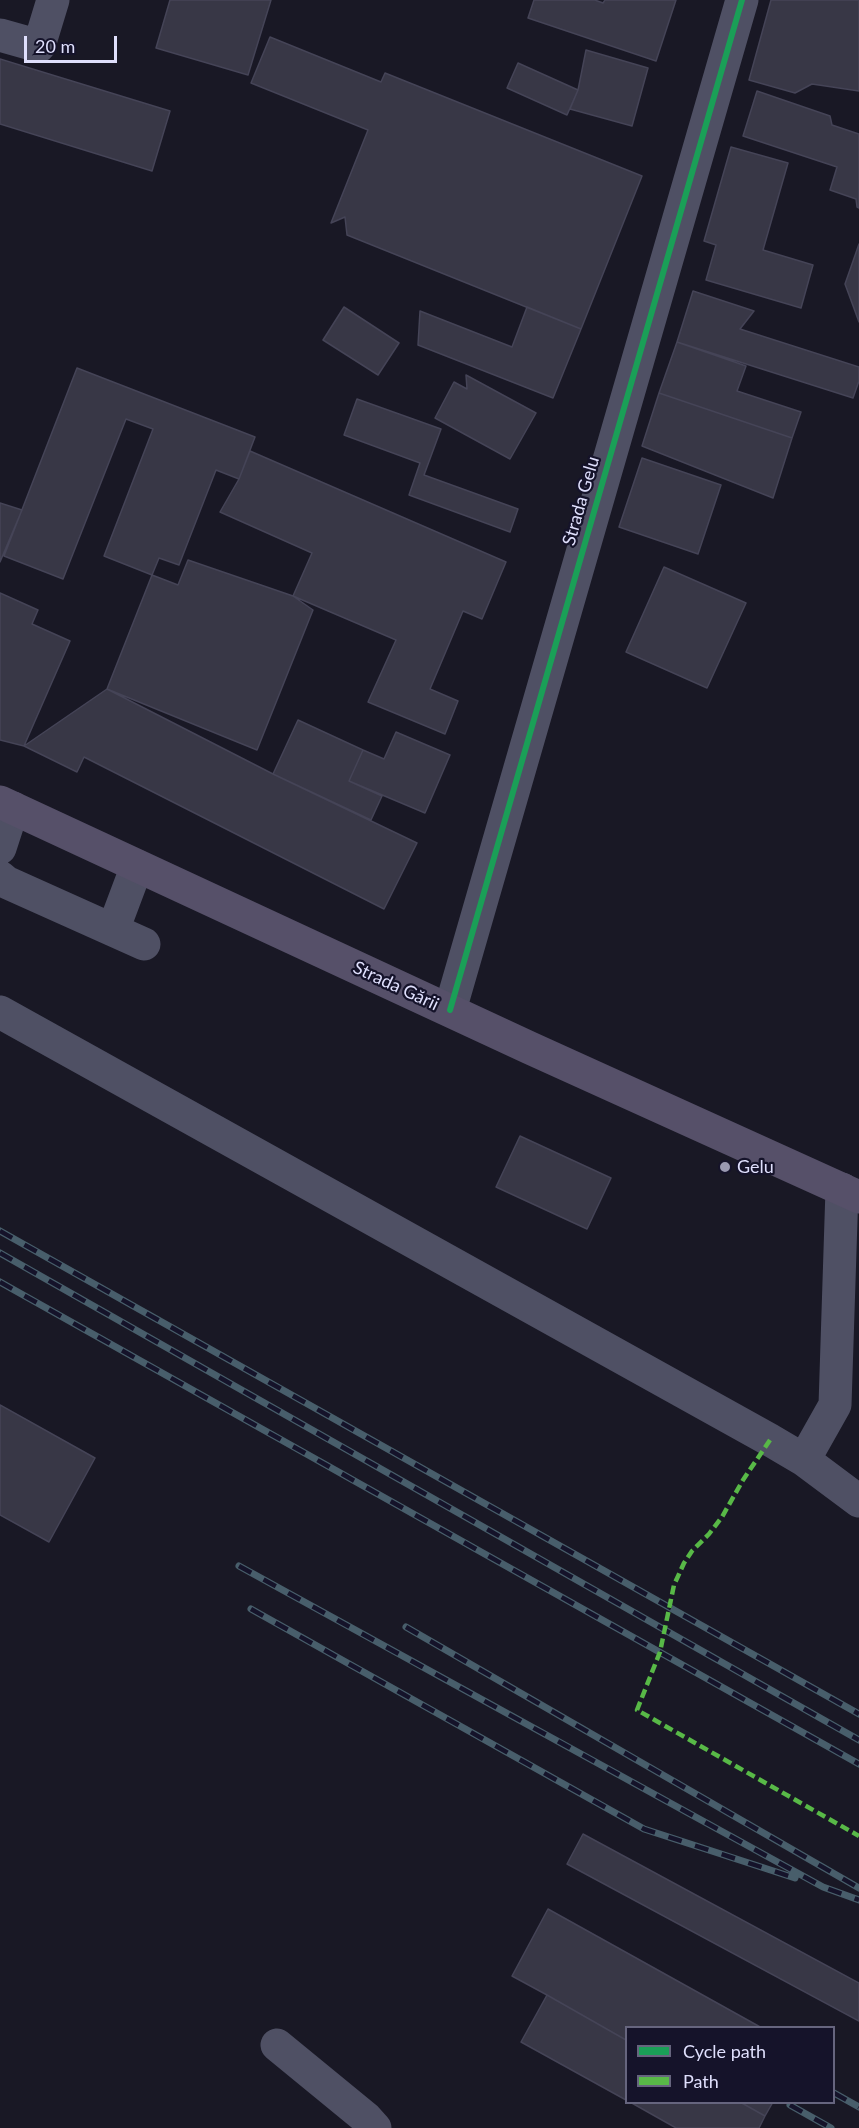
<!DOCTYPE html>
<meta charset="utf-8">
<style>
body{margin:0}
#map{position:relative;width:859px;height:2128px;overflow:hidden;background:#191825;font-family:Lato,sans-serif}
canvas{display:block}
.legend{position:absolute;left:625px;top:2026px;width:210px;height:78px;box-sizing:border-box;background:#15132a;border:2px solid #66657e;margin:0;padding:8px 10px;list-style:none;font-size:18px;color:#dfdffc}
.legend li{display:flex;align-items:center;gap:12px;height:30px}
.legend b{width:30px;border:2px solid #66657e}
.scale{position:absolute;left:24px;top:36px;width:93px;height:27px;box-sizing:border-box;border:3px solid #dfdffc;border-top:0;padding-left:8px;font-size:18px;line-height:21px;white-space:nowrap;color:#dfdffc;-webkit-text-stroke:4px #15132a;paint-order:stroke}
</style>
<div id="map">
<canvas width="859" height="2128"></canvas>
<ul class="legend">
<li><b style="height:8px;background:#1a9f57"></b>Cycle path</li>
<li><b style="height:8px;background:#58b947"></b>Path</li>
</ul>
<div class="scale">20 m</div>
</div>
<script>
const context = document.querySelector('canvas').getContext('2d');
context.lineJoin = 'round';
function fillPath(path, color) { context.fillStyle = color; context.fill(path, 'evenodd'); }
function trace(path, color, width, dash) { context.strokeStyle = color; context.lineWidth = width; context.lineCap = dash ? 'butt' : 'round'; context.setLineDash(dash || []); context.stroke(path); }
function drawText(font, color, halo, rows, align = 'center') {
  context.font = font + ' Lato,sans-serif'; context.lineWidth = 4.5; context.setLineDash([]); context.textBaseline = 'middle'; context.strokeStyle = halo; context.fillStyle = color; for (const [text, x, y, turn = 0] of rows) {
    context.save(); context.translate(x, y); context.rotate((+turn || 0) * Math.PI / 180); context.textAlign = isNaN(turn) ? turn : align; if (halo) context.strokeText(text, 0, 0); context.fillText(text, 0, 0); context.restore();
  }
}
const building = new Path2D(`
 M 170,0 L 271,0 L 248,75 L 156,48 Z
 M 534,0 L 595,0 L 603,3 L 605,0 L 676,0 L 656,61 L 528,18 Z
 M 771,0 L 859,0 L 859,91 L 812,84 L 795,93 L 749,80 Z
 M 270,37 L 381,82 L 385,73 L 642,176 L 581,329 L 347,235 L 345,217 L 331,223 L 368,130 L 251,83 Z
 M 586,50 L 648,68 L 632,126 L 570,109 L 578,90 Z
 M 0,59 L 170,111 L 152,171 L 0,124 Z
 M 518,63 L 578,90 L 567,115 L 507,88 Z
 M 757,91 L 830,116 L 832,125 L 859,134 L 859,208 L 857,207 L 856,199 L 830,190 L 837,167 L 743,136 Z
 M 731,147 L 788,163 L 763,250 L 813,265 L 801,308 L 706,280 L 716,245 L 704,241 Z
 M 859,244 L 859,322 L 845,284 Z
 M 693,291 L 754,311 L 740,329 L 859,367 L 859,381 L 853,398 L 677,342 Z
 M 344,307 L 399,343 L 378,375 L 323,340 Z
 M 527,307 L 581,329 L 553,398 L 418,345 L 420,311 L 512,347 Z
 M 677,342 L 746,366 L 737,391 L 801,412 L 792,438 L 659,393 Z
 M 77,368 L 255,437 L 239,479 L 216,470 L 179,565 L 159,558 L 152,575 L 104,556 L 153,429 L 126,419 L 63,579 L 4,556 Z
 M 466,375 L 536,413 L 510,459 L 435,418 L 454,382 L 467,389 Z
 M 659,393 L 792,438 L 773,498 L 642,446 Z
 M 357,399 L 441,429 L 424,475 L 518,509 L 510,532 L 409,495 L 420,463 L 344,435 Z
 M 250,451 L 506,562 L 482,619 L 463,611 L 430,689 L 458,701 L 445,734 L 368,702 L 396,640 L 293,596 L 312,553 L 220,512 L 239,479 Z
 M 642,458 L 721,485 L 698,554 L 619,527 Z
 M 0,503 L 22,510 L 0,562 Z
 M 188,560 L 293,596 L 313,610 L 257,750 L 107,689 L 152,575 L 178,585 Z
 M 664,567 L 746,603 L 707,688 L 626,652 Z
 M 0,593 L 38,610 L 32,624 L 70,641 L 24,746 L 0,740 Z
 M 107,689 L 273,774 L 417,843 L 384,909 L 84,757 L 77,772 L 24,746 Z
 M 298,720 L 363,750 L 349,781 L 382,796 L 371,820 L 273,774 Z
 M 396,732 L 450,755 L 425,813 L 349,781 L 363,750 L 384,759 Z
 M 520,1136 L 611,1178 L 587,1229 L 496,1187 Z
 M 0,1405 L 95,1458 L 49,1542 L 0,1515 Z
 M 583,1834 L 859,1983 L 859,2021 L 567,1864 Z
 M 548,1909 L 762,2028 L 626,2028 L 626,2040 L 547,1995 L 512,1976 Z
 M 547,1995 L 626,2040 L 626,2100 L 521,2042 Z
 M 630,2102 L 740,2102 L 765,2116 L 759,2128 L 676,2128 Z
 M 740,2102 L 773,2102 L 765,2116 Z`);
const minor = new Path2D(`
 M 0,35 L 39,46 L 53,0
 M 0,848 L 13,808
 M 0,877 L 6,882 L 144,944
 M 113,930 L 137,866
 M 450,1010 L 742,0
 M 0,1012 L 770,1440 L 804,1460 L 859,1501
 M 804,1460 L 835,1405 L 842,1189
 M 277,2045 L 366,2118 L 375,2128`);
const major = new Path2D(`
 M 0,802 L 530,1048 L 859,1197`);
const rail = new Path2D(`
 M 0,1231 L 859,1714
 M 0,1253 L 859,1740
 M 0,1282 L 859,1764
 M 239,1566 L 823,1887 L 859,1900
 M 251,1609 L 644,1829 L 795,1878
 M 406,1627 L 859,1888
 M 834,2093 L 859,2107
 M 790,2105 L 831,2128`);
const quiet = new Path2D(`
 M 770,1440 L 743,1480 L 722,1517 L 709,1534 L 692,1551 L 684,1563 L 674,1585 L 660,1652 L 637,1710 L 859,1836`);
const cycleway = new Path2D(`
 M 450,1010 L 742,0`);
const markers = [
 [725,1167,6,"#9a99b1"]
];
const streetNames = [
 ["Strada Gelu",581,501,-74],
 ["Strada Gării",396,986,25]
];
const poiNames = [
 ["Gelu",737,1167]
];
fillPath(building, '#383746');
trace(building, '#454457', 1.5);
trace(minor, '#4f5064', 33);
trace(major, '#565069', 33);
trace(rail, '#485e6b', 7);
trace(rail, '#15132a', 4.5, [14]);
trace(quiet, '#58b947', 4.5, [9, 4.5]);
trace(cycleway, '#1a9f57', 6);
for (const [x, y, r, color] of markers) { const dot = new Path2D(); dot.arc(x, y, r, 0, 2 * Math.PI); context.fillStyle = color; context.fill(dot); trace(dot, '#15132a', 2); }
drawText('18px', '#dfdffc', '#15132a', streetNames);
drawText('18px', '#dfdffc', '#15132a', poiNames, 'left');
</script>
